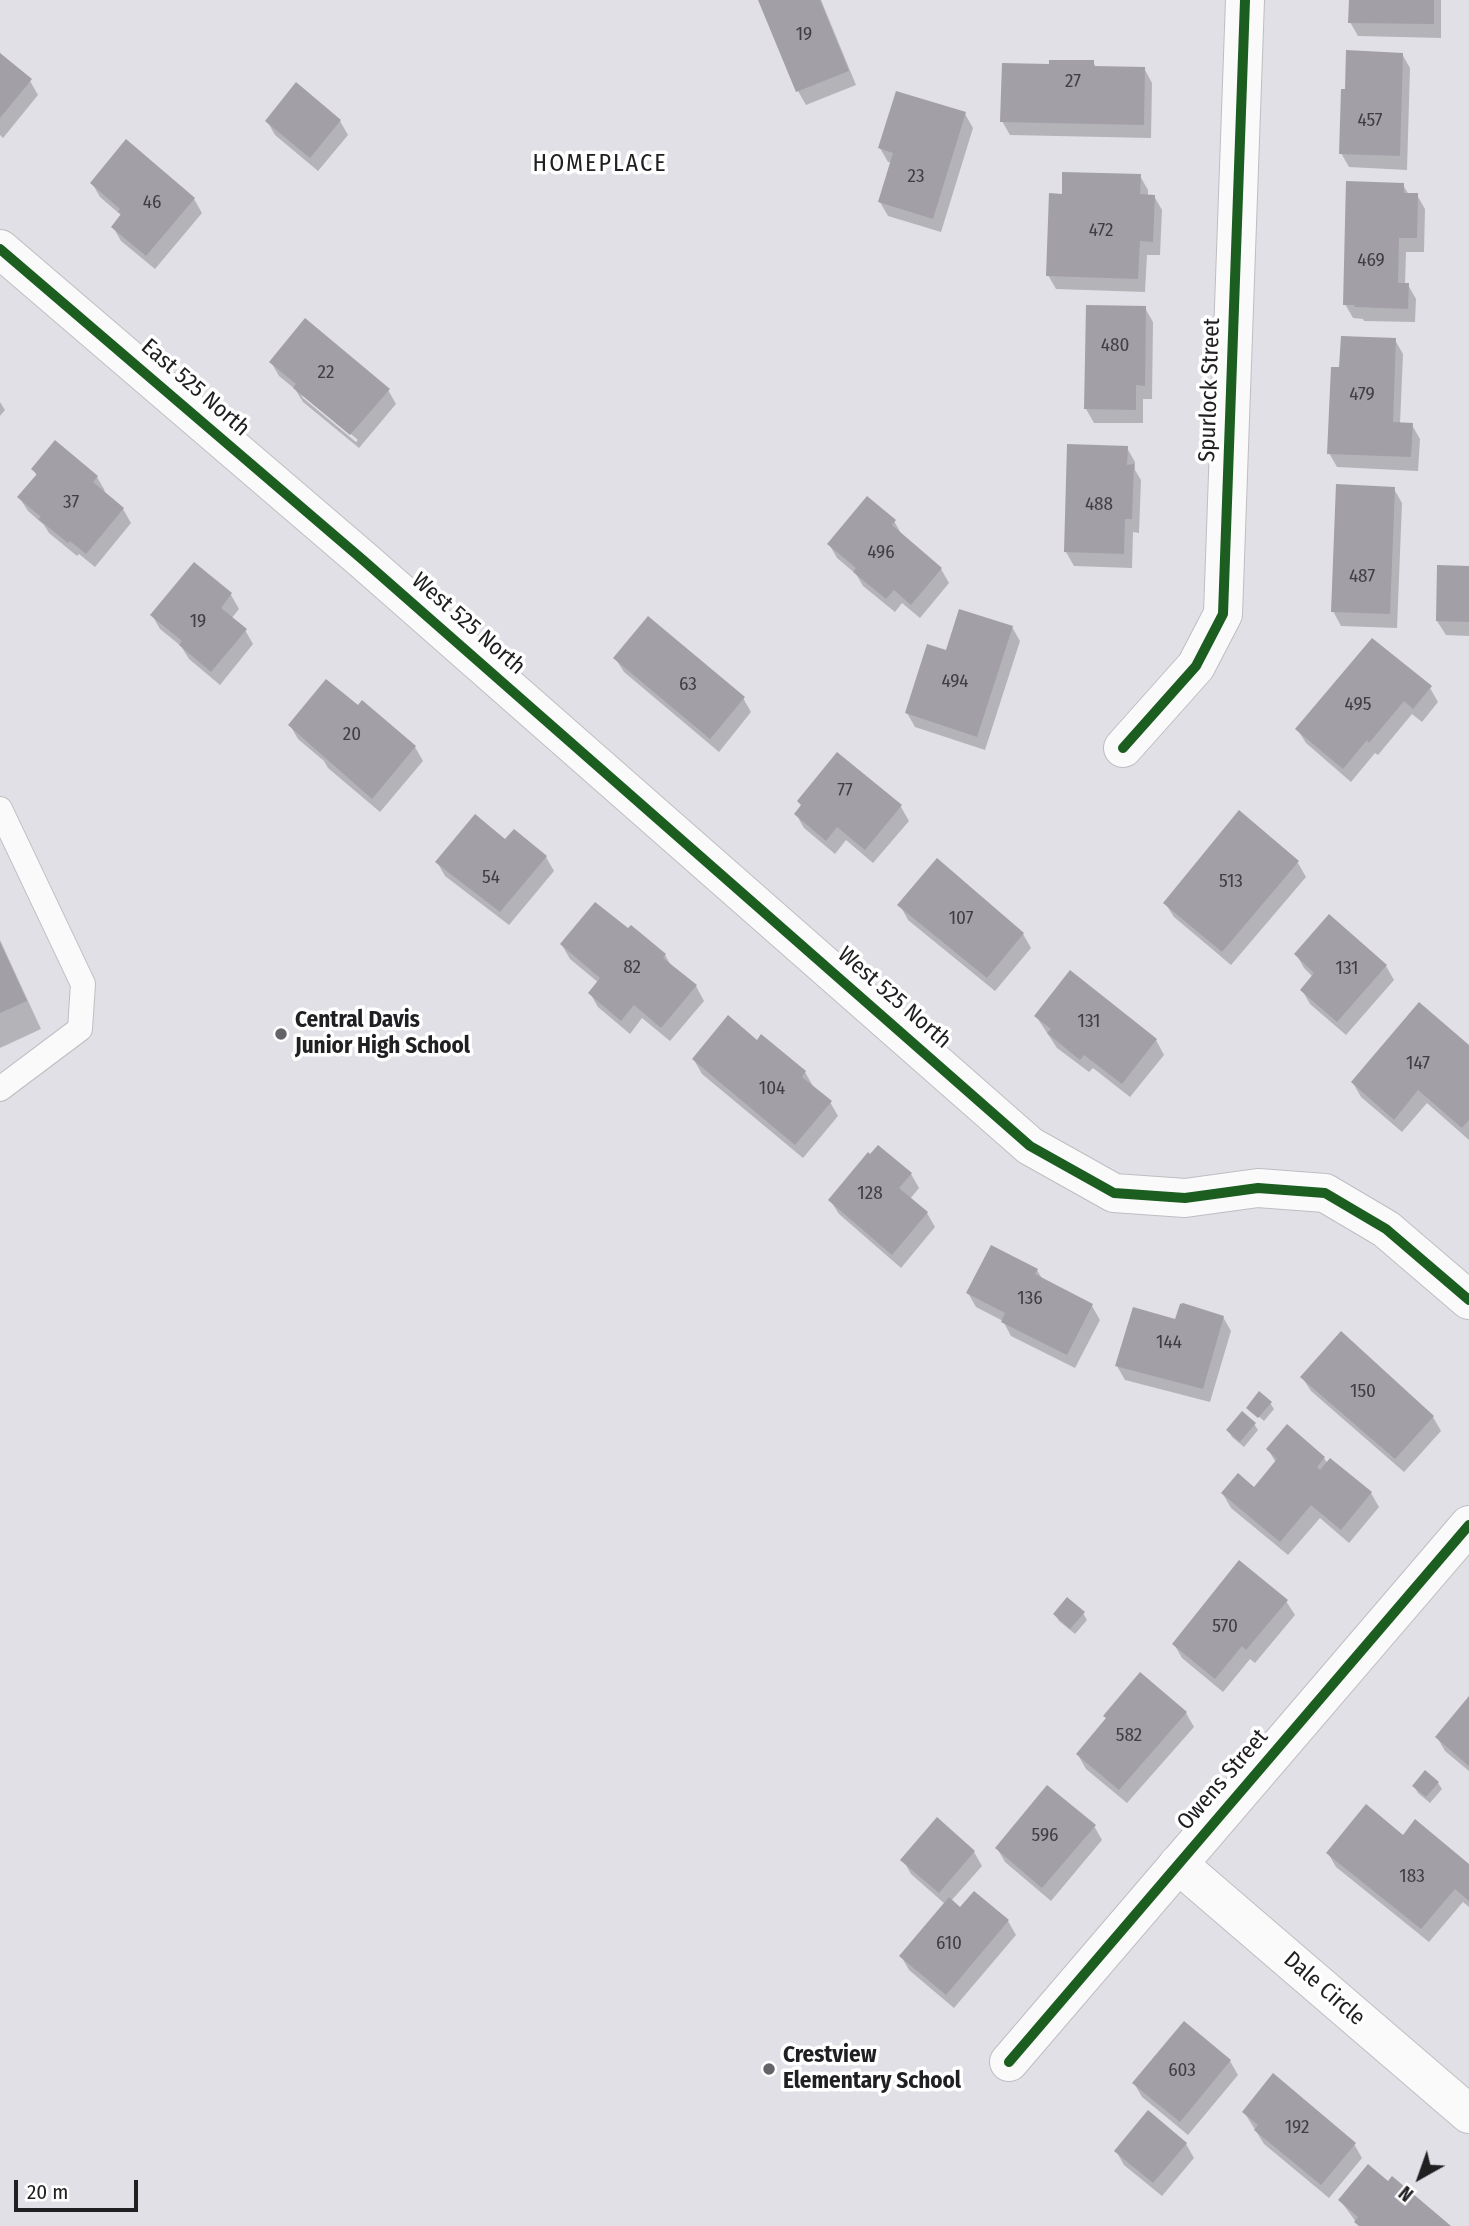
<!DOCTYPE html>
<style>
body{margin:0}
#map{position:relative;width:1469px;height:2226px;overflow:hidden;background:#e1e0e6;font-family:"Fira Sans Condensed",sans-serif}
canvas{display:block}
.north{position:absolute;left:1385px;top:2142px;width:70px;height:70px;-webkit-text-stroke:5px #fff;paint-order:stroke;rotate:220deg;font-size:19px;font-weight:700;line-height:28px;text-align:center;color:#202023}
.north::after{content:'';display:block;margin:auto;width:24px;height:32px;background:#202023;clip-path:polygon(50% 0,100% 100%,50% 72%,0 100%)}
.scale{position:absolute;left:14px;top:2180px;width:124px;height:32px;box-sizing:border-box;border:4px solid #202023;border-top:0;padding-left:9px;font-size:21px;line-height:24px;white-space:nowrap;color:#202023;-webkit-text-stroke:5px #fff;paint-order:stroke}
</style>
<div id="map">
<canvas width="1469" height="2226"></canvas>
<div class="north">N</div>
<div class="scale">20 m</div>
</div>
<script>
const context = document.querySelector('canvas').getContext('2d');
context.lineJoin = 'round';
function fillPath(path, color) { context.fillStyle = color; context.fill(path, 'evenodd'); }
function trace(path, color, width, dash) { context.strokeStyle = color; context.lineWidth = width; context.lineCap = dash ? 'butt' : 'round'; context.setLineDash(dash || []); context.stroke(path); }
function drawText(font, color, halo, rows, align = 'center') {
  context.font = font + ' "Fira Sans Condensed",sans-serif'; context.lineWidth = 7; context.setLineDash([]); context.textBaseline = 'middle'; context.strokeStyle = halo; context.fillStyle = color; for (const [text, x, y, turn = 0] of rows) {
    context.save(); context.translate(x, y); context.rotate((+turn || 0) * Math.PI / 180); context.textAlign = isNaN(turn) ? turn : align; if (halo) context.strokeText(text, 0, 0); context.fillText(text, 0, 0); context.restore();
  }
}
const shadow = new Path2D(`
 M 760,0 L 821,0 L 856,85 L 806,105 L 798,91 Z
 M 1351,0 L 1441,0 L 1441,38 L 1358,36 L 1350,22 Z
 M 0,53 L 30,81 L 38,95 L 3,138 L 0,135 Z
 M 1402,54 L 1410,68 L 1407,170 L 1349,167 L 1341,153 Z
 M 1093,62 L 1096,67 L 1144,68 L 1152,83 L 1151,138 L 1010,135 L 1002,121 L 1051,66 Z
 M 965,114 L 973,128 L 941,232 L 888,216 L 880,202 L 892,163 L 888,162 L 880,148 Z
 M 267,121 L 340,121 L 348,135 L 318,171 L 275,135 Z
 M 1140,176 L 1148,190 L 1148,196 L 1154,196 L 1162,210 L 1160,255 L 1147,255 L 1145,292 L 1056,289 L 1048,275 L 1063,196 Z
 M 92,183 L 194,199 L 202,213 L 155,269 L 121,241 L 113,227 L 122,216 L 100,197 Z
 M 1403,185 L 1409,195 L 1417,195 L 1425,209 L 1424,252 L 1406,252 L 1405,285 L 1408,285 L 1416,299 L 1415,322 L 1364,321 L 1363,319 L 1353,318 L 1345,304 Z
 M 1145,308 L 1153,322 L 1152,399 L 1143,399 L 1143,423 L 1094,423 L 1086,409 Z
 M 1395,340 L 1403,354 L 1400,424 L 1412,425 L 1420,439 L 1418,471 L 1337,467 L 1329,453 L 1341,369 Z
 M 271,362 L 388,390 L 396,404 L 359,448 L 303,402 L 295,389 L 279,376 ZM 299,391 L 358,440 L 356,442 L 303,398 Z
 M 0,402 L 5,410 L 0,416 Z
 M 1127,448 L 1135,462 L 1135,470 L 1141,480 L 1139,533 L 1133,532 L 1132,568 L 1074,566 L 1066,552 Z
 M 33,469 L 97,477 L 105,491 L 103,493 L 123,509 L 131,523 L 95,567 L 79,554 L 77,556 L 49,533 L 44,525 L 28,511 L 19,497 L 37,476 Z
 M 1394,489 L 1402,503 L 1397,628 L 1341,626 L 1333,611 Z
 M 894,521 L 902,535 L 941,569 L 949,583 L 920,618 L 902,603 L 895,612 L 863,586 L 856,574 L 837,558 L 829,544 Z
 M 194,564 L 231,595 L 239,609 L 231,619 L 245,630 L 253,644 L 220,685 L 189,659 L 181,646 L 160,629 L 152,615 Z
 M 1469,567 L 1469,636 L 1446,635 L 1437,621 Z
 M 1012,627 L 1020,641 L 985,750 L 915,727 L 907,713 L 947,652 Z
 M 615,658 L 743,698 L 751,712 L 719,752 L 624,672 Z
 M 1430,688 L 1438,702 L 1422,722 L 1412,714 L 1378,755 L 1375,753 L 1351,782 L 1306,743 L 1297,729 Z
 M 290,725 L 415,747 L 423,761 L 380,812 L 328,768 L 324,761 L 298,739 Z
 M 802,807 L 901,807 L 909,821 L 873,863 L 846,840 L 835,854 L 804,828 L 796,814 Z
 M 505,841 L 546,857 L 554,871 L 509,925 L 445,876 L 437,862 Z
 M 1298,863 L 1306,877 L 1231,965 L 1174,917 L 1165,903 Z
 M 900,905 L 1023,934 L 1031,948 L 995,991 L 908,920 Z
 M 0,940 L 41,1029 L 0,1048 Z
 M 562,945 L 665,955 L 672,967 L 696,986 L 704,1001 L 670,1041 L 642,1018 L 630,1034 L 598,1007 L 590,993 L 599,983 L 570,959 Z
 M 1296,954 L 1386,966 L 1394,980 L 1346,1035 L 1310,1004 L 1302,990 L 1313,977 L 1304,968 Z
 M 1071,973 L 1156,1040 L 1164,1055 L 1130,1097 L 1093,1068 L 1089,1072 L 1057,1048 L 1036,1016 Z
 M 758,1042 L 805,1072 L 813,1086 L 830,1102 L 838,1116 L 803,1158 L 702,1074 L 694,1060 Z
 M 1469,1047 L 1469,1140 L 1427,1103 L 1402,1132 L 1361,1097 L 1353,1083 Z
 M 911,1174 L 919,1188 L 910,1199 L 927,1213 L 935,1227 L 901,1268 L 839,1214 L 830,1200 Z
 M 1037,1270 L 1043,1280 L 1092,1306 L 1100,1320 L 1075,1368 L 1011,1336 L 1003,1321 L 976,1307 L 968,1293 Z
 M 1223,1317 L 1231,1331 L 1210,1402 L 1125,1380 L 1117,1366 L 1176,1322 Z
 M 1342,1334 L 1433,1417 L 1441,1431 L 1404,1472 L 1311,1391 L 1302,1377 Z
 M 1270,1403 L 1274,1409 L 1264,1421 L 1250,1409 L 1250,1412 L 1248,1408 Z
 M 1254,1424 L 1258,1430 L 1244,1447 L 1232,1437 L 1228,1430 Z
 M 1268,1449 L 1324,1458 L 1328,1464 L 1371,1493 L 1379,1507 L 1349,1543 L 1320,1518 L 1288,1555 L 1231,1508 L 1223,1494 L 1254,1489 L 1276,1463 Z
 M 1286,1601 L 1295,1615 L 1255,1663 L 1250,1659 L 1223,1692 L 1182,1658 L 1174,1644 Z
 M 1083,1613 L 1087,1620 L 1075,1634 L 1059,1621 L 1055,1615 Z
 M 1469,1699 L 1469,1771 L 1445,1751 L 1437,1737 Z
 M 1186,1713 L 1194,1727 L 1127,1803 L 1086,1769 L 1078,1755 Z
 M 1438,1783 L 1442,1789 L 1430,1803 L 1418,1793 L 1414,1786 Z
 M 1094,1826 L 1102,1840 L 1051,1901 L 1005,1862 L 997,1848 Z
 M 1403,1837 L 1469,1866 L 1469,1907 L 1463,1902 L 1429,1942 L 1336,1867 L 1328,1853 Z
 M 974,1852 L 982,1866 L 951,1901 L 960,1909 L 1008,1921 L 1016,1935 L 954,2008 L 909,1970 L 901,1956 L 945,1904 L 911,1874 L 903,1860 Z
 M 1230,2061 L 1238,2075 L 1188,2135 L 1142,2097 L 1134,2083 Z
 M 1244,2112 L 1354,2144 L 1362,2158 L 1329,2198 L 1264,2144 Z
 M 1186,2144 L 1194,2158 L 1162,2196 L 1124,2165 L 1116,2151 Z
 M 1340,2200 L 1448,2226 L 1359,2226 Z`);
const building = new Path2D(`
 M 758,0 L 820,0 L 849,71 L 796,92 Z
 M 1349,0 L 1434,0 L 1434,24 L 1348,23 Z
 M 1346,50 L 1403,53 L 1400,156 L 1339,154 L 1341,89 L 1345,89 Z
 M 0,53 L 32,79 L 0,118 Z
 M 1049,60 L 1094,60 L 1094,66 L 1145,67 L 1144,125 L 1000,122 L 1002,63 L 1049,64 Z
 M 296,82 L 341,120 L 310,158 L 265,121 Z
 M 896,91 L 966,112 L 933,219 L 878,202 L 893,153 L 878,148 Z
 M 126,139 L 195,198 L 146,256 L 111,227 L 121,214 L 118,212 L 120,209 L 90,183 Z
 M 1062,172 L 1141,174 L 1140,194 L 1155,195 L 1153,242 L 1140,241 L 1138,279 L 1046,276 L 1049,193 L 1062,194 Z
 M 1346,181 L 1404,183 L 1404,193 L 1418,193 L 1417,238 L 1399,238 L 1398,283 L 1409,283 L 1408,309 L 1354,307 L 1355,305 L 1343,305 Z
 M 1086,305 L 1146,306 L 1145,386 L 1136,385 L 1136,410 L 1084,409 Z
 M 305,318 L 390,389 L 350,435 L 293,388 L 296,384 L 269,362 Z
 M 1341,336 L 1396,338 L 1393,422 L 1413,423 L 1411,457 L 1327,454 L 1331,367 L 1339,367 Z
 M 55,440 L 98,476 L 93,482 L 124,508 L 86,554 L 70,541 L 68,543 L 38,519 L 41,517 L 17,497 L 37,474 L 31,469 Z
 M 1067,444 L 1128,446 L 1127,465 L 1134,464 L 1132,519 L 1125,519 L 1124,554 L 1064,552 Z
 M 1336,484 L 1395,487 L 1390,614 L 1331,612 Z
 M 867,496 L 896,520 L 892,525 L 942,568 L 911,605 L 894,590 L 886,599 L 853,572 L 856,568 L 827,544 Z
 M 194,562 L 232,593 L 221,608 L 247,629 L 211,672 L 179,645 L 182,641 L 150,615 Z
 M 1437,565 L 1469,566 L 1469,622 L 1436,621 Z
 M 959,609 L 1013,626 L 977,737 L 905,713 L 927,644 L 946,650 Z
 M 648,616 L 745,697 L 710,739 L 613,658 Z
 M 1372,638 L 1432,686 L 1413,709 L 1404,701 L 1369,743 L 1367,740 L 1343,769 L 1295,729 Z
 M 326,679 L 358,705 L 362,700 L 416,746 L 372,799 L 288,725 Z
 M 837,752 L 902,805 L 865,850 L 837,827 L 826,841 L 794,814 L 801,805 L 797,801 Z
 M 1239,810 L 1299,861 L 1222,952 L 1163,903 Z
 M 475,814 L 505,839 L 514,829 L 547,856 L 500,912 L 435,862 Z
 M 937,858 L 1024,933 L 987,978 L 897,905 Z
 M 595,902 L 628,928 L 631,925 L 666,954 L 663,958 L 697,985 L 661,1028 L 634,1005 L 621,1021 L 588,993 L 600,978 L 560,944 Z
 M 1329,914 L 1387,965 L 1337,1022 L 1300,990 L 1314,973 L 1294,954 Z
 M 0,942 L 27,1001 L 0,1013 Z
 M 1070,970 L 1157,1039 L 1122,1084 L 1084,1055 L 1080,1060 L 1047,1033 L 1051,1029 L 1034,1016 Z
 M 1419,1002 L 1469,1045 L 1469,1120 L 1462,1128 L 1418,1090 L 1394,1120 L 1351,1082 Z
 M 728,1015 L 757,1040 L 761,1034 L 806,1071 L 802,1077 L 832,1101 L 795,1145 L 692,1059 Z
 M 878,1145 L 912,1173 L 899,1188 L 928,1212 L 892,1255 L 828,1200 L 868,1152 L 870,1154 Z
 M 991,1245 L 1038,1269 L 1035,1274 L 1093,1304 L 1067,1355 L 1001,1322 L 1005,1313 L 966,1293 Z
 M 1183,1303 L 1224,1316 L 1203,1389 L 1115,1366 L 1133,1307 L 1175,1319 L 1180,1304 Z
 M 1341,1331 L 1434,1416 L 1395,1459 L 1300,1377 Z
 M 1259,1391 L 1272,1402 L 1258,1418 L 1246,1408 Z
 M 1242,1411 L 1256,1423 L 1240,1442 L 1226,1430 Z
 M 1287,1424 L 1325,1457 L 1317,1467 L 1320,1470 L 1330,1458 L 1372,1492 L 1341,1530 L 1311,1505 L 1280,1542 L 1221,1493 L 1238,1473 L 1254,1487 L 1277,1459 L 1266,1449 Z
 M 1239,1560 L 1288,1600 L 1246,1650 L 1242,1646 L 1215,1679 L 1172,1644 Z
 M 1067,1597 L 1085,1612 L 1070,1629 L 1053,1614 Z
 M 1140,1672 L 1187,1712 L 1119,1790 L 1076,1754 L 1106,1718 L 1103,1716 Z
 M 1469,1696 L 1469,1766 L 1435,1737 Z
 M 1425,1770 L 1439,1782 L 1426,1797 L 1412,1786 Z
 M 1047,1785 L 1096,1825 L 1042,1888 L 995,1848 Z
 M 1366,1804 L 1403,1835 L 1415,1819 L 1469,1864 L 1469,1901 L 1455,1889 L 1421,1929 L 1326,1853 Z
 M 937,1817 L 975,1851 L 939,1893 L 900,1860 Z
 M 974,1891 L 1009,1920 L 946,1995 L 899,1956 L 949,1897 L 960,1907 Z
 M 1184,2021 L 1231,2060 L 1180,2122 L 1132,2083 Z
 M 1273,2073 L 1356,2143 L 1321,2185 L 1254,2130 L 1258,2125 L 1242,2112 Z
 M 1148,2110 L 1187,2143 L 1153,2183 L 1114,2151 Z
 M 1368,2164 L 1388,2181 L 1392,2176 L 1451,2226 L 1359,2226 L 1354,2222 L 1358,2217 L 1338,2200 Z`);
const lane = new Path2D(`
 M 0,809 L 83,984 L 80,1029 L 0,1089`);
const street = new Path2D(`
 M 0,249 L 363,560 L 1030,1146 L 1114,1193 L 1185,1198 L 1258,1188 L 1325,1193 L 1386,1229 L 1469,1300
 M 1123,748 L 1196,666 L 1223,614 L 1245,0
 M 1178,1864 L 1469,2114
 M 1009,2062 L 1469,1525`);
const cycleway = new Path2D(`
 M 0,249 L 363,560 L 1030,1146 L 1114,1193 L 1185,1198 L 1258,1188 L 1325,1193 L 1386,1229 L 1469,1300
 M 1123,748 L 1196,666 L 1223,614 L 1245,0
 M 1009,2062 L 1469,1525`);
const markers = [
 [281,1034,7,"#646367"],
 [769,2069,7,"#646367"]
];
const numberNames = [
 ["19",804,35],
 ["27",1073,82],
 ["457",1370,121],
 ["23",916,177],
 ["46",152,203],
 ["472",1101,231],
 ["469",1371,261],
 ["480",1115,346],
 ["22",326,373],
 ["479",1362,395],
 ["37",71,503],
 ["488",1099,505],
 ["496",881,553],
 ["487",1362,577],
 ["19",198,622],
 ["494",955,682],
 ["63",688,685],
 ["495",1358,705],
 ["20",352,735],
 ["77",845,791],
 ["54",491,878],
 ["513",1231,882],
 ["107",961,919],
 ["82",632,968],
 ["131",1347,969],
 ["131",1089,1022],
 ["147",1418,1064],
 ["104",772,1089],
 ["128",870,1194],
 ["136",1030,1299],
 ["144",1169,1343],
 ["150",1363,1392],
 ["570",1225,1627],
 ["582",1129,1736],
 ["596",1045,1836],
 ["183",1412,1877],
 ["610",949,1944],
 ["603",1182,2071],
 ["192",1297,2128]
];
const streetNames = [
 ["East 525 North",195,388,41],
 ["Spurlock Street",1210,390,-88],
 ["West 525 North",468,624,41],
 ["West 525 North",894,998,41],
 ["Owens Street",1223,1780,-49],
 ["Dale Circle",1324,1989,41]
];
const poiNames = [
 ["Central Davis",295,1021],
 ["Junior High School",295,1047],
 ["Crestview",783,2056],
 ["Elementary School",783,2082]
];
const neighbourhoodNames = [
 ["HOMEPLACE",600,164]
];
fillPath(shadow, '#0003');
fillPath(building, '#a29fa7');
trace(lane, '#bebec2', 26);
trace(street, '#bebec2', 40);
trace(lane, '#fafafb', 24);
trace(street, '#fafafb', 38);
trace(cycleway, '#1b5e20', 10);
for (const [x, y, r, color] of markers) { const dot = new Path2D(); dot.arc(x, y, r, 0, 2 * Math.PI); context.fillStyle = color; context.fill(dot); trace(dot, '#fff', 2.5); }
drawText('19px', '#404044', null, numberNames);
drawText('23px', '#202023', '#fff', streetNames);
drawText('bold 23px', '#202023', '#fff', poiNames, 'left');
context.letterSpacing = '2px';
drawText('24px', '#202023', '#fff', neighbourhoodNames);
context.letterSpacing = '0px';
</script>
